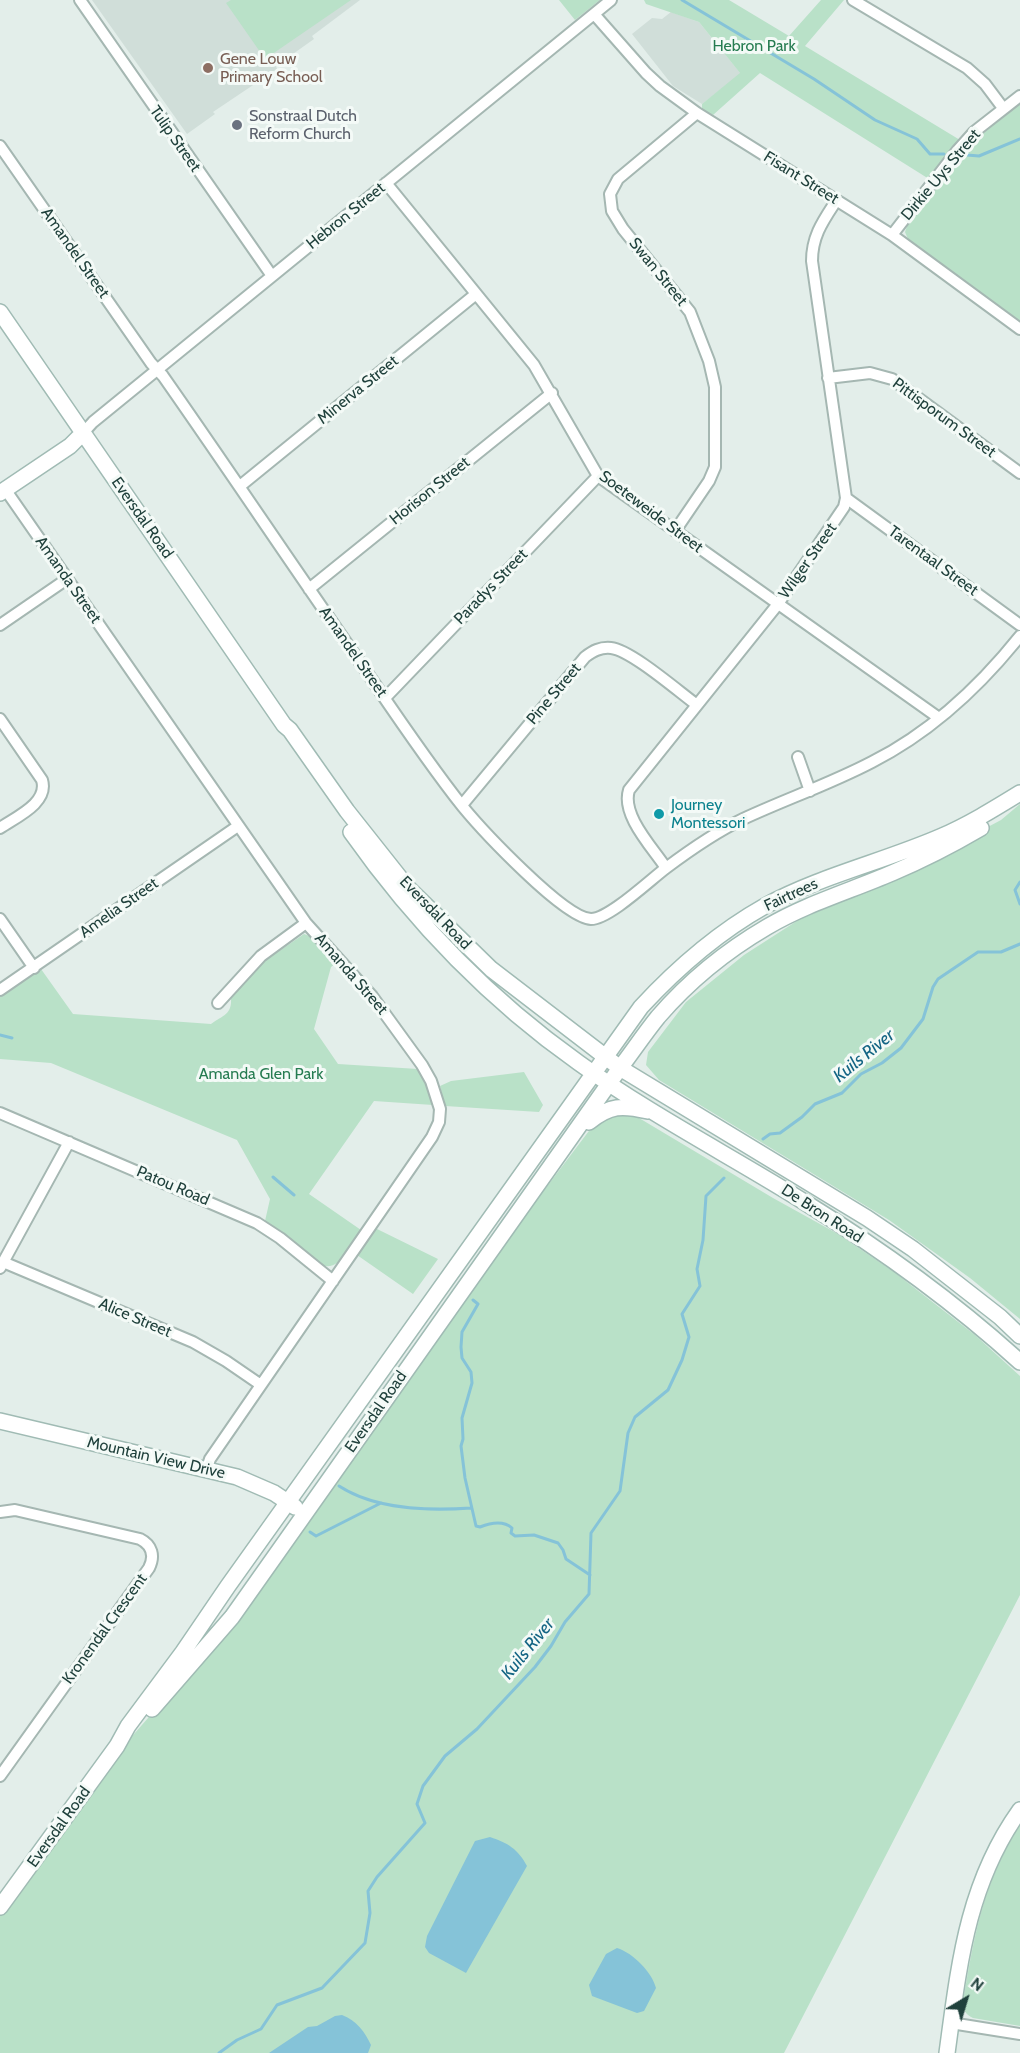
<!DOCTYPE html>
<style>
body{margin:0}
#map{position:relative;width:1020px;height:2053px;overflow:hidden;background:#e3eeea;font-family:Cabin,sans-serif}
canvas{display:block}
.north{position:absolute;left:936px;top:1969px;width:60px;height:60px;-webkit-text-stroke:4px #f4faf7;paint-order:stroke;rotate:38deg;font-size:16px;font-weight:700;line-height:24px;text-align:center;color:#20413c}
.north::after{content:'';display:block;margin:auto;width:21px;height:27px;background:#20413c;clip-path:polygon(50% 0,100% 100%,50% 72%,0 100%)}
</style>
<div id="map">
<canvas width="1020" height="2053"></canvas>
<div class="north">N</div>
</div>
<script>
const context = document.querySelector('canvas').getContext('2d');
context.lineJoin = 'round';
function fillPath(path, color) { context.fillStyle = color; context.fill(path, 'evenodd'); }
function trace(path, color, width, dash) { context.strokeStyle = color; context.lineWidth = width; context.lineCap = dash ? 'butt' : 'round'; context.setLineDash(dash || []); context.stroke(path); }
function drawText(font, color, halo, rows, align = 'center') {
  context.font = font + ' Cabin,sans-serif'; context.lineWidth = 6; context.setLineDash([]); context.textBaseline = 'middle'; context.strokeStyle = halo; context.fillStyle = color; for (const [text, x, y, turn = 0] of rows) {
    context.save(); context.translate(x, y); context.rotate((+turn || 0) * Math.PI / 180); context.textAlign = isNaN(turn) ? turn : align; if (halo) context.strokeText(text, 0, 0); context.fillText(text, 0, 0); context.restore();
  }
}
const built = new Path2D(`
 M 92,0 L 360,0 L 312,36 L 314,39 L 276,66 L 277,69 L 213,112 L 215,114 L 187,134 Z
 M 671,12 L 699,22 L 741,74 L 702,104 L 673,86 L 632,34 L 652,18 L 662,19 Z`);
const green = new Path2D(`
 M 231,0 L 351,0 L 265,59 L 226,3 Z
 M 559,0 L 600,0 L 575,20 Z
 M 644,0 L 729,0 L 789,36 L 821,0 L 844,0 L 805,46 L 960,140 L 929,179 L 760,73 L 713,115 L 702,109 L 702,104 L 740,73 L 699,22 L 646,4 Z
 M 1020,104 L 1020,321 L 908,239 L 905,232 L 907,226 L 975,140 Z
 M 1020,804 L 1020,1319 L 970,1278 L 889,1220 L 659,1080 L 646,1065 L 648,1052 L 686,1002 L 744,955 L 800,919 L 866,892 L 1001,820 Z
 M 304,934 L 312,937 L 336,963 L 331,967 L 314,1029 L 338,1064 L 418,1069 L 428,1087 L 433,1105 L 374,1101 L 309,1194 L 361,1230 C 352,1243 340,1273 321,1265 L 265,1221 L 270,1199 L 237,1140 L 51,1063 L 0,1059 L 0,997 L 41,969 L 73,1014 L 211,1024 C 223,1015 232,1015 231,998 L 266,960 Z
 M 524,1072 L 543,1105 L 539,1112 L 445,1106 L 440,1086 L 451,1081 Z
 M 612,1115 L 633,1115 L 639,1118 L 773,1198 L 838,1234 L 894,1272 L 975,1335 L 1020,1376 L 1020,1595 L 784,2053 L 0,2053 L 0,1913 L 120,1750 L 255,1596 L 514,1230 L 598,1119 Z
 M 375,1228 L 438,1259 L 413,1294 L 357,1255 Z
 M 1020,1825 L 1020,2026 L 973,2018 C 965,2014 963,2010 963,2002 C 974,1936 983,1883 1020,1825 Z`);
const water = new Path2D(`
 M 490,1837 C 508,1843 518,1849 527,1866 L 466,1973 L 429,1953 L 425,1947 L 427,1936 L 475,1841 Z
 M 617,1948 C 633,1953 652,1972 656,1988 L 644,2011 L 637,2013 L 592,1996 L 589,1985 L 606,1954 Z
 M 342,2015 C 356,2020 365,2032 371,2045 L 368,2053 L 269,2053 L 308,2027 L 317,2026 L 335,2016 Z`);
const stream = new Path2D(`
 M 682,0 L 814,79 L 875,120 L 917,139 L 930,154 L 944,154
 M 967,155 L 979,156 L 1020,139
 M 1020,882 L 1015,890 L 1020,904
 M 0,1035 L 12,1038
 M 763,1139 L 770,1134 L 780,1133 L 802,1117 L 815,1104 L 842,1093 L 861,1074 L 882,1063 L 901,1048 L 923,1019 L 933,987 L 938,979 L 978,952 L 1001,952 L 1020,944
 M 273,1177 L 294,1195
 M 473,1300 L 478,1304 L 462,1332 L 461,1347 L 462,1358 L 471,1372 L 472,1383 L 462,1418 L 463,1439 L 461,1446 L 465,1478 L 476,1526 L 480,1527 C 490,1523 503,1520 512,1528 L 511,1533 L 515,1536 L 534,1535 L 558,1543 L 563,1550 L 566,1559 L 590,1575
 M 339,1486 C 376,1510 428,1511 471,1508
 M 310,1532 L 316,1536 L 381,1503
 M 219,2053 L 237,2040 L 261,2029 L 277,2005 L 322,1988 L 365,1943 L 370,1913 L 368,1891 L 377,1877 L 425,1823 L 417,1804 L 423,1786 L 445,1756 L 477,1729 L 535,1667 L 551,1646 L 565,1622 L 589,1594 L 591,1533 L 620,1491 L 628,1433 L 635,1417 L 668,1390 L 682,1360 L 689,1337 L 682,1314 L 700,1286 L 697,1269 L 703,1240 L 706,1196 L 724,1178`);
const street = new Path2D(`
 M 80,0 L 272,276
 M 853,0 L 967,68 L 985,84 L 1003,108
 M 594,14 L 646,73 L 660,86 L 697,113 L 892,235 L 1020,329
 M 0,146 L 151,363 L 163,376 C 231,473 296,571 364,668 C 396,715 428,763 463,807 C 482,830 564,918 591,919 C 609,919 650,880 666,868 C 690,850 716,832 743,819 C 786,799 830,784 872,762 C 929,733 980,686 1020,636
 M 386,183 L 534,365 L 598,476 L 939,718
 M 892,235 L 957,151 L 974,132 L 1020,96
 M 828,378 L 870,373 L 892,379 L 1020,473
 M 83,433 L 93,422 L 611,0
 M 240,486 L 476,294
 M 5,489 L 306,923 L 372,996 L 422,1065 L 431,1081 L 440,1109 L 439,1122 L 432,1137 L 210,1459 L 206,1471
 M 846,498 L 1020,625
 M 675,531 L 709,481 L 715,467 L 715,387 L 709,361 L 690,312 L 623,229 L 612,211 L 610,194 L 618,179 L 697,113
 M 309,589 L 552,393
 M 0,625 L 67,579
 M 385,698 L 598,476
 M 0,719 L 42,780 C 49,803 16,817 0,828
 M 798,757 L 810,791
 M 462,805 L 585,657 C 593,651 600,647 611,648 C 631,650 679,692 697,705
 M 666,868 C 652,847 621,815 629,790 L 778,604 L 844,507 L 846,498 L 812,261 C 812,236 823,221 836,201
 M 0,919 L 34,968
 M 0,990 L 238,826
 M 218,1003 L 261,956 L 306,923
 M 0,1113 L 257,1223 L 280,1238 L 333,1281
 M 3,1262 L 193,1342 L 226,1361 L 261,1385
 M 0,1268 L 69,1142
 M 0,1512 L 15,1510 L 140,1539 C 152,1545 155,1556 149,1568 L 0,1776
 M 951,2023 L 1020,2034`);
const secondary = new Path2D(`
 M 0,312 L 284,725 L 290,730 L 347,811 L 408,888 L 491,969 L 620,1068 L 867,1218 L 913,1249 L 1000,1317 L 1020,1336
 M 0,493 L 70,446 L 83,433
 M 351,832 C 413,920 490,1000 579,1063 C 651,1115 731,1156 806,1203 C 882,1250 954,1302 1020,1362
 M 589,1122 C 610,1105 622,1105 648,1111
 M 0,1421 L 237,1477 L 274,1493 L 295,1507
 M 152,1709 L 232,1617 L 620,1068 C 633,1051 645,1033 658,1017 C 689,981 726,951 767,927 C 806,904 850,891 892,873 C 923,860 952,845 981,828
 M 0,1907 L 117,1746 L 128,1726 L 183,1652 L 228,1586 L 641,1007 C 678,967 717,933 765,906 C 820,876 882,862 940,837 C 968,825 994,809 1020,793
 M 947,2053 C 959,1965 967,1884 1020,1810`);
const markers = [
 [208,68,6,"#8d6e63"],
 [237,125,6,"#6b7280"],
 [659,814,6,"#0f9aa8"]
];
const parkNames = [
 ["Hebron Park",754,46],
 ["Amanda Glen Park",261,1074]
];
const educationNames = [
 ["Gene Louw",220,59],
 ["Primary School",220,77]
];
const worshipNames = [
 ["Sonstraal Dutch",249,116],
 ["Reform Church",249,134]
];
const streetNames = [
 ["Tulip Street",175,139,55],
 ["Dirkie Uys Street",941,175,-50],
 ["Fisant Street",801,178,32],
 ["Hebron Street",346,216,-39],
 ["Amandel Street",75,253,55],
 ["Swan Street",658,272,51],
 ["Minerva Street",358,390,-39],
 ["Pittisporum Street",944,418,36],
 ["Horison Street",430,491,-39],
 ["Soeteweide Street",651,512,37],
 ["Eversdal Road",142,518,55],
 ["Wilger Street",808,561,-55],
 ["Tarentaal Street",933,561,36],
 ["Amanda Street",68,580,55],
 ["Paradys Street",491,587,-46],
 ["Amandel Street",353,652,55],
 ["Pine Street",554,694,-50],
 ["Fairtrees",791,895,-25],
 ["Amelia Street",119,908,-35],
 ["Eversdal Road",435,913,46],
 ["Amanda Street",351,974,49],
 ["Patou Road",173,1186,23],
 ["De Bron Road",822,1214,33],
 ["Alice Street",135,1318,23],
 ["Eversdal Road",376,1412,-55],
 ["Mountain View Drive",156,1458,13],
 ["Kronendal Crescent",105,1629,-54],
 ["Eversdal Road",59,1827,-54]
];
const cultureNames = [
 ["Journey",671,805],
 ["Montessori",671,823]
];
const waterNames = [
 ["Kuils River",864,1056,-39],
 ["Kuils River",528,1649,-51]
];
fillPath(built, '#d0ded9');
fillPath(green, '#b9e1c8');
fillPath(water, '#85c3d8');
trace(stream, '#85c3d8', 3);
trace(street, '#a5b7b2', 14);
trace(secondary, '#a0bbb4', 18);
trace(street, '#fff', 10);
trace(secondary, '#fff', 15);
for (const [x, y, r, color] of markers) { const dot = new Path2D(); dot.arc(x, y, r, 0, 2 * Math.PI); context.fillStyle = color; context.fill(dot); trace(dot, '#f4faf7', 2); }
drawText('16px', '#267c51', '#f4faf7', parkNames);
drawText('16px', '#785e54', '#f4faf7', educationNames, 'left');
drawText('16px', '#5b616d', '#f4faf7', worshipNames, 'left');
drawText('16px', '#20413c', '#f4faf7', streetNames);
drawText('16px', '#0d838f', '#f4faf7', cultureNames, 'left');
drawText('italic 18px', '#146584', '#f4faf7', waterNames);
</script>
